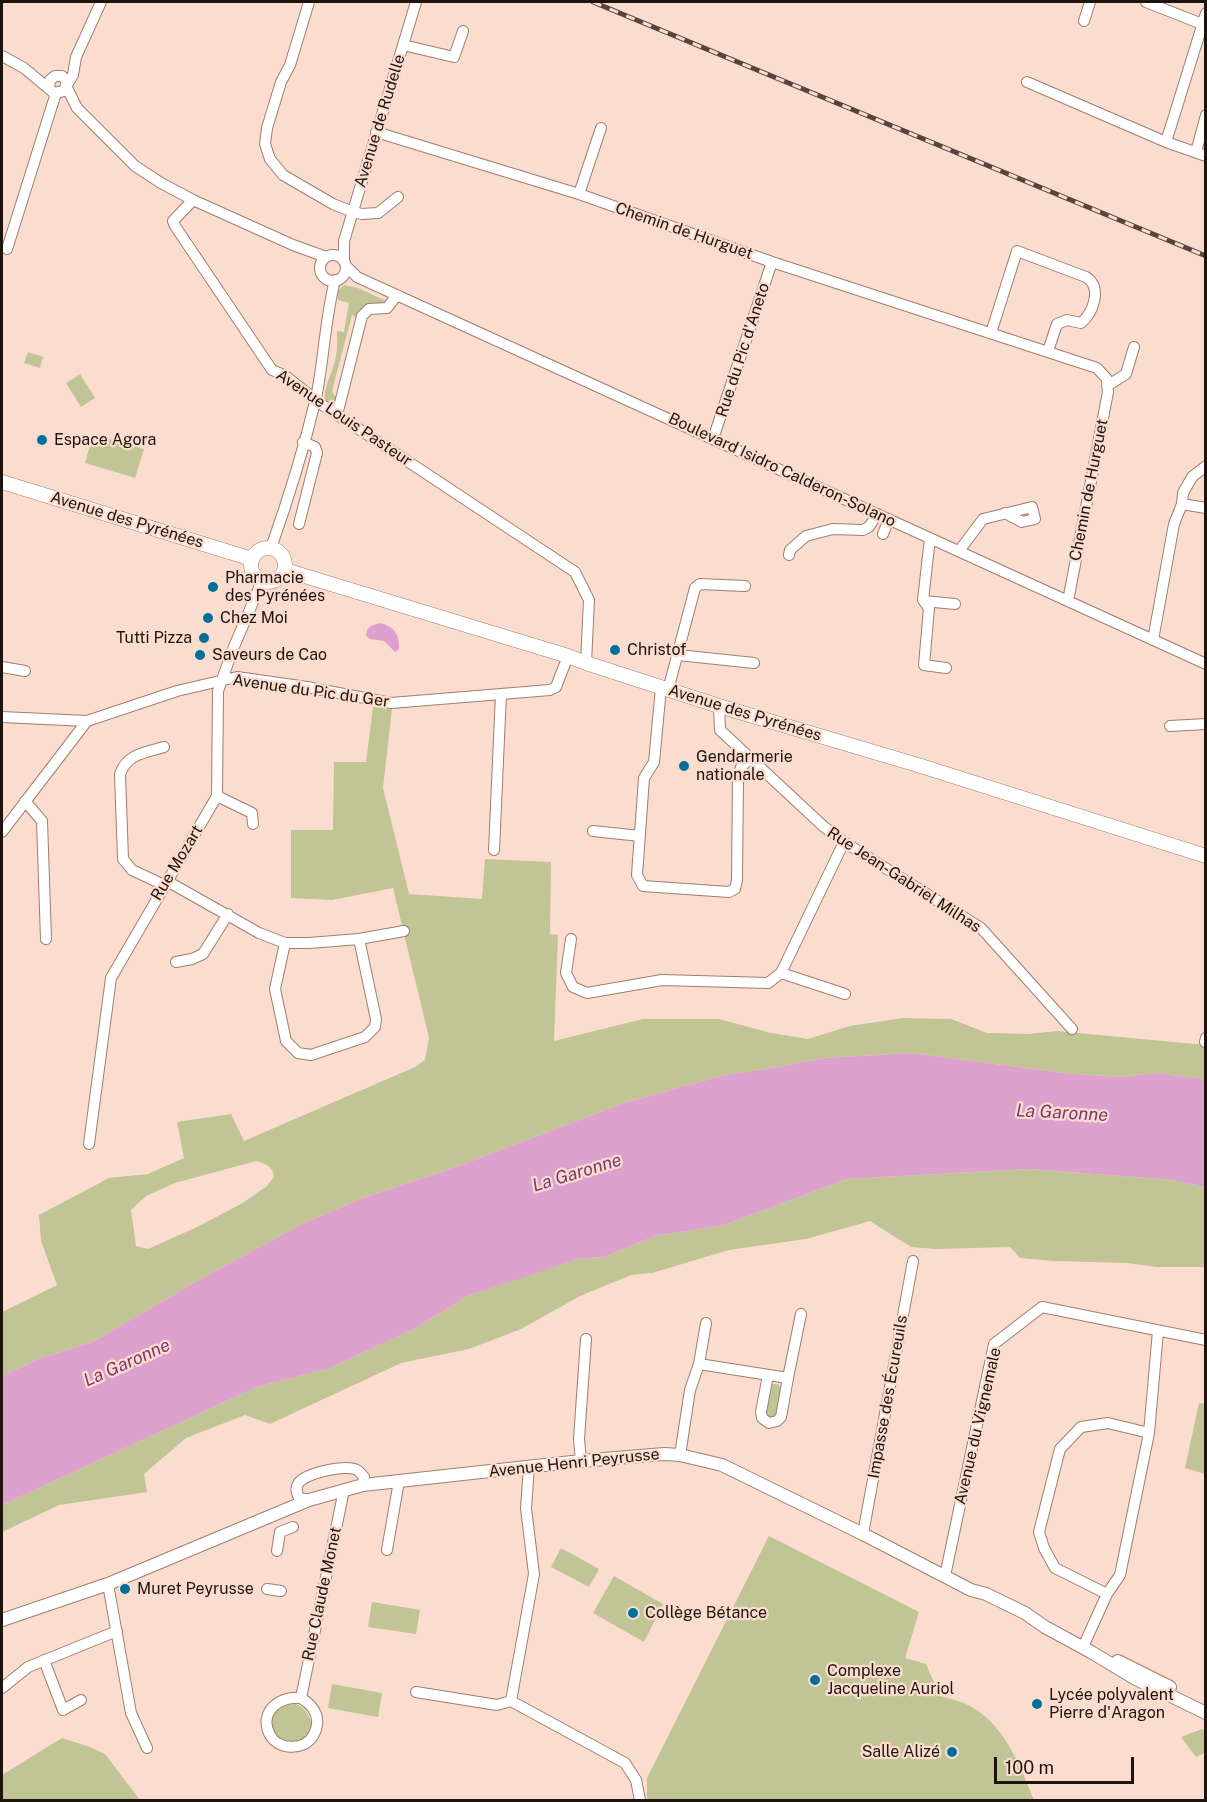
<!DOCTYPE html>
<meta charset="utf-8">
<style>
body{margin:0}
#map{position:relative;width:1207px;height:1802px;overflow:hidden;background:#fbddd0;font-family:"Public Sans",sans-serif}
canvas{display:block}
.frame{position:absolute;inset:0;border:3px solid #1f130d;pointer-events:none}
.scale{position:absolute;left:994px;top:1757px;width:140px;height:27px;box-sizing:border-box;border:3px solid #1f130d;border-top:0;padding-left:8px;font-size:18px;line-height:21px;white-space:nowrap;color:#1f130d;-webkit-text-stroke:4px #fbddd0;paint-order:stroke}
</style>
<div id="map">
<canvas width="1207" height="1802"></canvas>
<div class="frame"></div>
<div class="scale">100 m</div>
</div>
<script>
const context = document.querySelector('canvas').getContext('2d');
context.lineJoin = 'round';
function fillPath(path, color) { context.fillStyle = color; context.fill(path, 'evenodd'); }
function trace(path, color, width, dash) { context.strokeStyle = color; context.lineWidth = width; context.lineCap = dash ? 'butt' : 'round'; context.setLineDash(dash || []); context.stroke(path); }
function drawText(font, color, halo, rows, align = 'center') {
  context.font = font + ' "Public Sans",sans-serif'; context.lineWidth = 4.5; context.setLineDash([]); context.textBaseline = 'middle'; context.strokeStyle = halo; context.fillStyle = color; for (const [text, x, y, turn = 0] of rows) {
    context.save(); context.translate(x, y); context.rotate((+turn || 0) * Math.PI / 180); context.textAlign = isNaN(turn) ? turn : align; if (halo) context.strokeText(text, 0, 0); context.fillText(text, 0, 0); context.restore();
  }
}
const green = new Path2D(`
 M 344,285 L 358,288 L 386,301 L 359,319 L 352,315 L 332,391 L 337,400 L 333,405 L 325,399 C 323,389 334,369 336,356 C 338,348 337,340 337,331 L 344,332 L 349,303 L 338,300 L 337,292 Z
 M 28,352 L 43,357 L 40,368 L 24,363 Z
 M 80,374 L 95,398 L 81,407 L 66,383 Z
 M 93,434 L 144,449 L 135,478 L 85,463 Z
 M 373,707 L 392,709 L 383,788 L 409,894 L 482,899 L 485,859 L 551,862 L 550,934 L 558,935 L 554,1041 L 643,1019 L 719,1019 L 771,1033 L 808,1039 L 850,1026 L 903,1018 L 951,1019 L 987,1033 L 1029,1034 L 1057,1031 L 1205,1045 L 1205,1079 L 1154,1073 L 1121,1077 L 1072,1074 L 911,1053 L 823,1058 L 784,1066 L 721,1076 L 624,1103 L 448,1170 L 363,1198 L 304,1223 L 197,1281 L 93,1342 L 41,1358 L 2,1376 L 2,1312 L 57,1285 L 41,1241 L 39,1215 L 109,1178 L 148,1174 L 184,1158 L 177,1122 L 231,1114 L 244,1141 L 415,1067 L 425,1060 L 429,1038 L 393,888 L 332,900 L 291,898 L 291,830 L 333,830 L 334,762 L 366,762 ZM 256,1161 C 266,1164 273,1166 274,1177 L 267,1186 L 241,1204 L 195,1228 L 148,1249 L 136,1246 L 131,1210 L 146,1196 L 175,1183 Z
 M 1029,1169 L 1173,1180 L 1205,1187 L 1205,1267 L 1157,1267 L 1127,1263 L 1054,1261 L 1020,1258 L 1010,1247 L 936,1249 L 911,1247 L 870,1221 L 806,1239 L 729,1250 L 652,1273 L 631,1275 L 580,1296 L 521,1329 L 469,1349 L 401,1363 L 270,1424 L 245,1415 L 186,1438 L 144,1474 L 147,1492 L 59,1505 L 2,1532 L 2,1505 L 259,1386 L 330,1368 L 416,1328 L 467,1296 L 534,1273 L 578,1259 L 604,1257 L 658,1235 L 721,1226 L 847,1179 Z
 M 771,1384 L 778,1384 L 782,1388 L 779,1412 L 773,1419 L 765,1414 Z
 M 1199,1403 L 1205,1404 L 1205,1474 L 1185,1468 Z
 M 769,1536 L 919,1612 L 905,1658 L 926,1664 L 940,1696 C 951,1699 962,1701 972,1707 C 1006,1727 1020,1766 1034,1800 L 647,1800 L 647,1778 Z
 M 561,1548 L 599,1569 L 589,1587 L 551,1567 Z
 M 614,1576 L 663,1604 L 644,1642 L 593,1613 Z
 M 372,1602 L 420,1610 L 416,1634 L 368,1627 Z
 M 332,1684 L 382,1693 L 378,1717 L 328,1708 Z
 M 289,1702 C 307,1704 321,1728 303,1740 C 299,1742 293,1743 289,1744 L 271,1734 L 271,1713 Z
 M 1202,1729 L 1205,1731 L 1205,1753 L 1196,1757 L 1181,1737 Z
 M 62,1738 L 90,1747 L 105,1754 L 140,1800 L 2,1800 L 2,1775 Z`);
const water = new Path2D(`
 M 379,623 C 394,626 400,634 399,649 L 395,652 L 384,641 L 370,639 L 366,636 L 367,630 L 371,626 Z
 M 911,1053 L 1072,1074 L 1121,1077 L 1154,1073 L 1205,1079 L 1205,1187 L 1173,1180 L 1029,1169 L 847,1179 L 721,1226 L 658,1235 L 604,1257 L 578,1259 L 467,1296 L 416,1328 L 330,1368 L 259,1386 L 2,1505 L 2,1376 L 41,1358 L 93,1342 L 197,1281 L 304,1223 L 363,1198 L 448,1170 L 624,1103 L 721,1076 L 784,1066 L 823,1058 Z`);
const minor = new Path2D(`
 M 309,2 L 290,65 L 281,82 L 267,128 L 265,144 L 270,159 L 283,175 L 333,204 L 353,212 L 362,214 L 378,213 L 398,197
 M 1146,2 L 1202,24
 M 1084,21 L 1090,2
 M 403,45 L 454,57 L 463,31
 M 2,56 L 24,68 L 54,93 L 64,91 L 67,81 L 62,76 L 55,76 L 50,80 L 49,88
 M 1027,82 L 1166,142 L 1206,156
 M 67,85 L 73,75 L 76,57 L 101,2
 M 67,88 L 77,108 L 135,166 L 161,183 L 193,200 L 293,245 L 326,257
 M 376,132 L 579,194 L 772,262 L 1097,368 L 1107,379 L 1108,392 L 1068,601
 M 1166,142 L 1206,13
 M 1196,152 L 1206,115
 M 579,194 L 601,128
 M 193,200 L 173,221 L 175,226 L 272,370 L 284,375 L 321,404 L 575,572 L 589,600 L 586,663
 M 7,249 L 56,93
 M320 268a13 13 0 1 1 26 0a13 13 0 1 1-26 0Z
 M 344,260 L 344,241 L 416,2
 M 346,266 L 357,277 L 1206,664
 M 991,333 L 1017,251 L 1086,277 C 1103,287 1093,313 1081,323 L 1067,320 L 1057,324 L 1048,351
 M 1107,386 L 1126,374 L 1134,347
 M 337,415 L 362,316 L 369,309 L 387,308 L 397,295
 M 713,439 L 772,262
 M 1182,504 L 1206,508
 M 299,524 L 317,453 L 315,447 L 303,442
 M 883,534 L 889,519
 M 930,538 L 923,600 L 929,608 L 924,665 L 946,668
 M 271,548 C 288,500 304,448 316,398 C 324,359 325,319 335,280
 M 959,551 L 983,519 L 1032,507 L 1035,519 L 1022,522 L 1005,513
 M 789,555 L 790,550 L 806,536 L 833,529 L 863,530 L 869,527 L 877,514
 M 924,601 L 955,604
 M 1153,640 L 1174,524 L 1182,504 L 1183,493 L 1192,477 L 1206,466
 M 678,655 L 754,663
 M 2,667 L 25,671
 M 661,688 L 654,762 L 644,778 L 637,875 L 643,886 L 729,892 L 735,889 L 737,880 L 738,778 L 741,767 L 750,759
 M 668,690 L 695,588 L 700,584 L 745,586
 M 719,706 L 720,730 L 823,826 L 844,842 L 981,928 L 1072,1029
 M 2,717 L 87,721 L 177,691 L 237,677 L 307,687 L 391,703 L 550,690 L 556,687 L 568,656
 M 1170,726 L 1206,724
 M 164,747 C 144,753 127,754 120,774 L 123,859 L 132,870 L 164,885
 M 217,796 L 252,813 L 253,824
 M 25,801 L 42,821 L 46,939
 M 593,831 L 640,836
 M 2,832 L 87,721
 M 494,850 L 501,694
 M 167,881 L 259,933 L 285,943 L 309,943 L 359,939 L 404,931
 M 571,939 L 566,973 L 573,987 L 587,993 L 662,980 L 768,983 L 781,973 L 844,842
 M 285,943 L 275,989 L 286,1041 L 298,1053 L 311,1055 L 365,1037 L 375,1027 L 376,1019 L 359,939
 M 176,962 L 192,959 L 203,954 L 228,914
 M 781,973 L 845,994
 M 1205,1042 L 1206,1038
 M 89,1144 L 111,978 L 217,796 L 218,691 L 233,649 L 262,581
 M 699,1364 L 788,1378 L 801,1314
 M 768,1375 L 761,1412 L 762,1418 L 769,1423 L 777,1421 L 781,1417 L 788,1378
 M 680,1455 L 690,1390 L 699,1364 L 706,1323
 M 581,1461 L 579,1439 L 586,1339
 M 309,1500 L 299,1498 C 297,1493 295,1489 298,1484 C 304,1473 346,1464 357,1470 C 359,1471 362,1475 364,1477 L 363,1485
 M 863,1534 L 913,1261
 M 387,1550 L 399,1481
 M 277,1551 L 280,1532 L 293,1527
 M 945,1576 L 994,1344 L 1042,1307 L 1206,1340
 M 108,1584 L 131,1713 L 147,1748
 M 267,1589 L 281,1591
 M 1107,1594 L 1055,1568 L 1044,1548 L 1039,1532 L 1060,1449 L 1081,1427 L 1108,1423 L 1149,1433
 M 1083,1647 L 1107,1594 L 1120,1575 L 1149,1433 L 1158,1331
 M 44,1660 L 63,1710 L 81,1700
 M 2,1688 L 28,1667 L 117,1631
 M 416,1692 L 497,1705 L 511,1701
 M 301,1698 C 316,1707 322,1720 313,1736 C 304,1751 278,1750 270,1735 C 258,1713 279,1695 301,1698 L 344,1490
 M 511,1701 L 534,1574 L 526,1508 L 529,1467
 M 511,1701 L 625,1763 L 636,1780 L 640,1800`);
const tertiary = new Path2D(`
 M 2,1620 L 108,1584 L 309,1500 L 363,1485 L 581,1461 L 664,1454 L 680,1455 L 722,1465 L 863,1534 L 971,1590 L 986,1594 L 1025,1613 L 1045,1627 L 1091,1652 L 1136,1679 L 1206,1713
 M 1118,1661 L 1170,1687`);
const secondary = new Path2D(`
 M 2,482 L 252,559
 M251 565a17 17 0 1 1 34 0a17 17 0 1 1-34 0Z
 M 285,570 L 568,656 L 586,663 L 719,706 L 921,766 L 1206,856`);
const rail = new Path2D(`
 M 593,2 L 1206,256`);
const markers = [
 [42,440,6,"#00709b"],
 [213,587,6,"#00709b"],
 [208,618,6,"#00709b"],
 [204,638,6,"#00709b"],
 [615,650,6,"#00709b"],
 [200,655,6,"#00709b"],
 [684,766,6,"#00709b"],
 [125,1589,6,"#00709b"],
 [633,1613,6,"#00709b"],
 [815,1680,6,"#00709b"],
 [1037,1704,6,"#00709b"],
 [952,1752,6,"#00709b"]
];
const streetNames = [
 ["Avenue de Rudelle",380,121,-73],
 ["Chemin de Hurguet",684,231,19],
 ["Rue du Pic d'Aneto",743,350,-72],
 ["Avenue Louis Pasteur",344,418,34],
 ["Boulevard Isidro Calderon-Solano",782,470,25],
 ["Chemin de Hurguet",1089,490,-79],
 ["Avenue des Pyrénées",127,520,17],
 ["Avenue du Pic du Ger",311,691,8],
 ["Avenue des Pyrénées",745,713,17],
 ["Rue Mozart",177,863,-59],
 ["Rue Jean-Gabriel Milhas",904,880,33],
 ["Impasse des Écureuils",888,1397,-80],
 ["Avenue du Vignemale",978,1426,-77],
 ["Avenue Henri Peyrusse",574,1463,-6],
 ["Rue Claude Monet",322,1594,-78]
];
const poiNames = [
 ["Espace Agora",54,440],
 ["Pharmacie",225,578],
 ["des Pyrénées",225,596],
 ["Chez Moi",220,618],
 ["Tutti Pizza",192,638,"right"],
 ["Christof",627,650],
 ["Saveurs de Cao",212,655],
 ["Gendarmerie",696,757],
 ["nationale",696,775],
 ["Muret Peyrusse",137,1589],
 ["Collège Bétance",645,1613],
 ["Complexe",827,1671],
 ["Jacqueline Auriol",827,1689],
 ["Lycée polyvalent",1049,1695],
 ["Pierre d'Aragon",1049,1713],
 ["Salle Alizé",940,1752,"right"]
];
const waterNames = [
 ["La Garonne",1062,1113,3],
 ["La Garonne",577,1173,-17],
 ["La Garonne",127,1363,-24]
];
fillPath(green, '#c1c494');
fillPath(water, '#dda1ce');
trace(minor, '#9f7d6f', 12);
trace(tertiary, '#9f7d6f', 14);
trace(secondary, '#9f7d6f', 15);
trace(minor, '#fff', 10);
trace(tertiary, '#fff', 12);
trace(secondary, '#fff', 14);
trace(rail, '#56453e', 5);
trace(rail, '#fbddd0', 3, [9]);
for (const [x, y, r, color] of markers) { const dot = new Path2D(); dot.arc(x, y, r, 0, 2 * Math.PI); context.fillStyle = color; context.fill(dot); trace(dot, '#fbddd0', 2); }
drawText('16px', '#1f130d', '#fbddd0', streetNames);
drawText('16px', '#1f130d', '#fbddd0', poiNames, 'left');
drawText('italic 18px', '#7d366f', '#fbddd0', waterNames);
</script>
